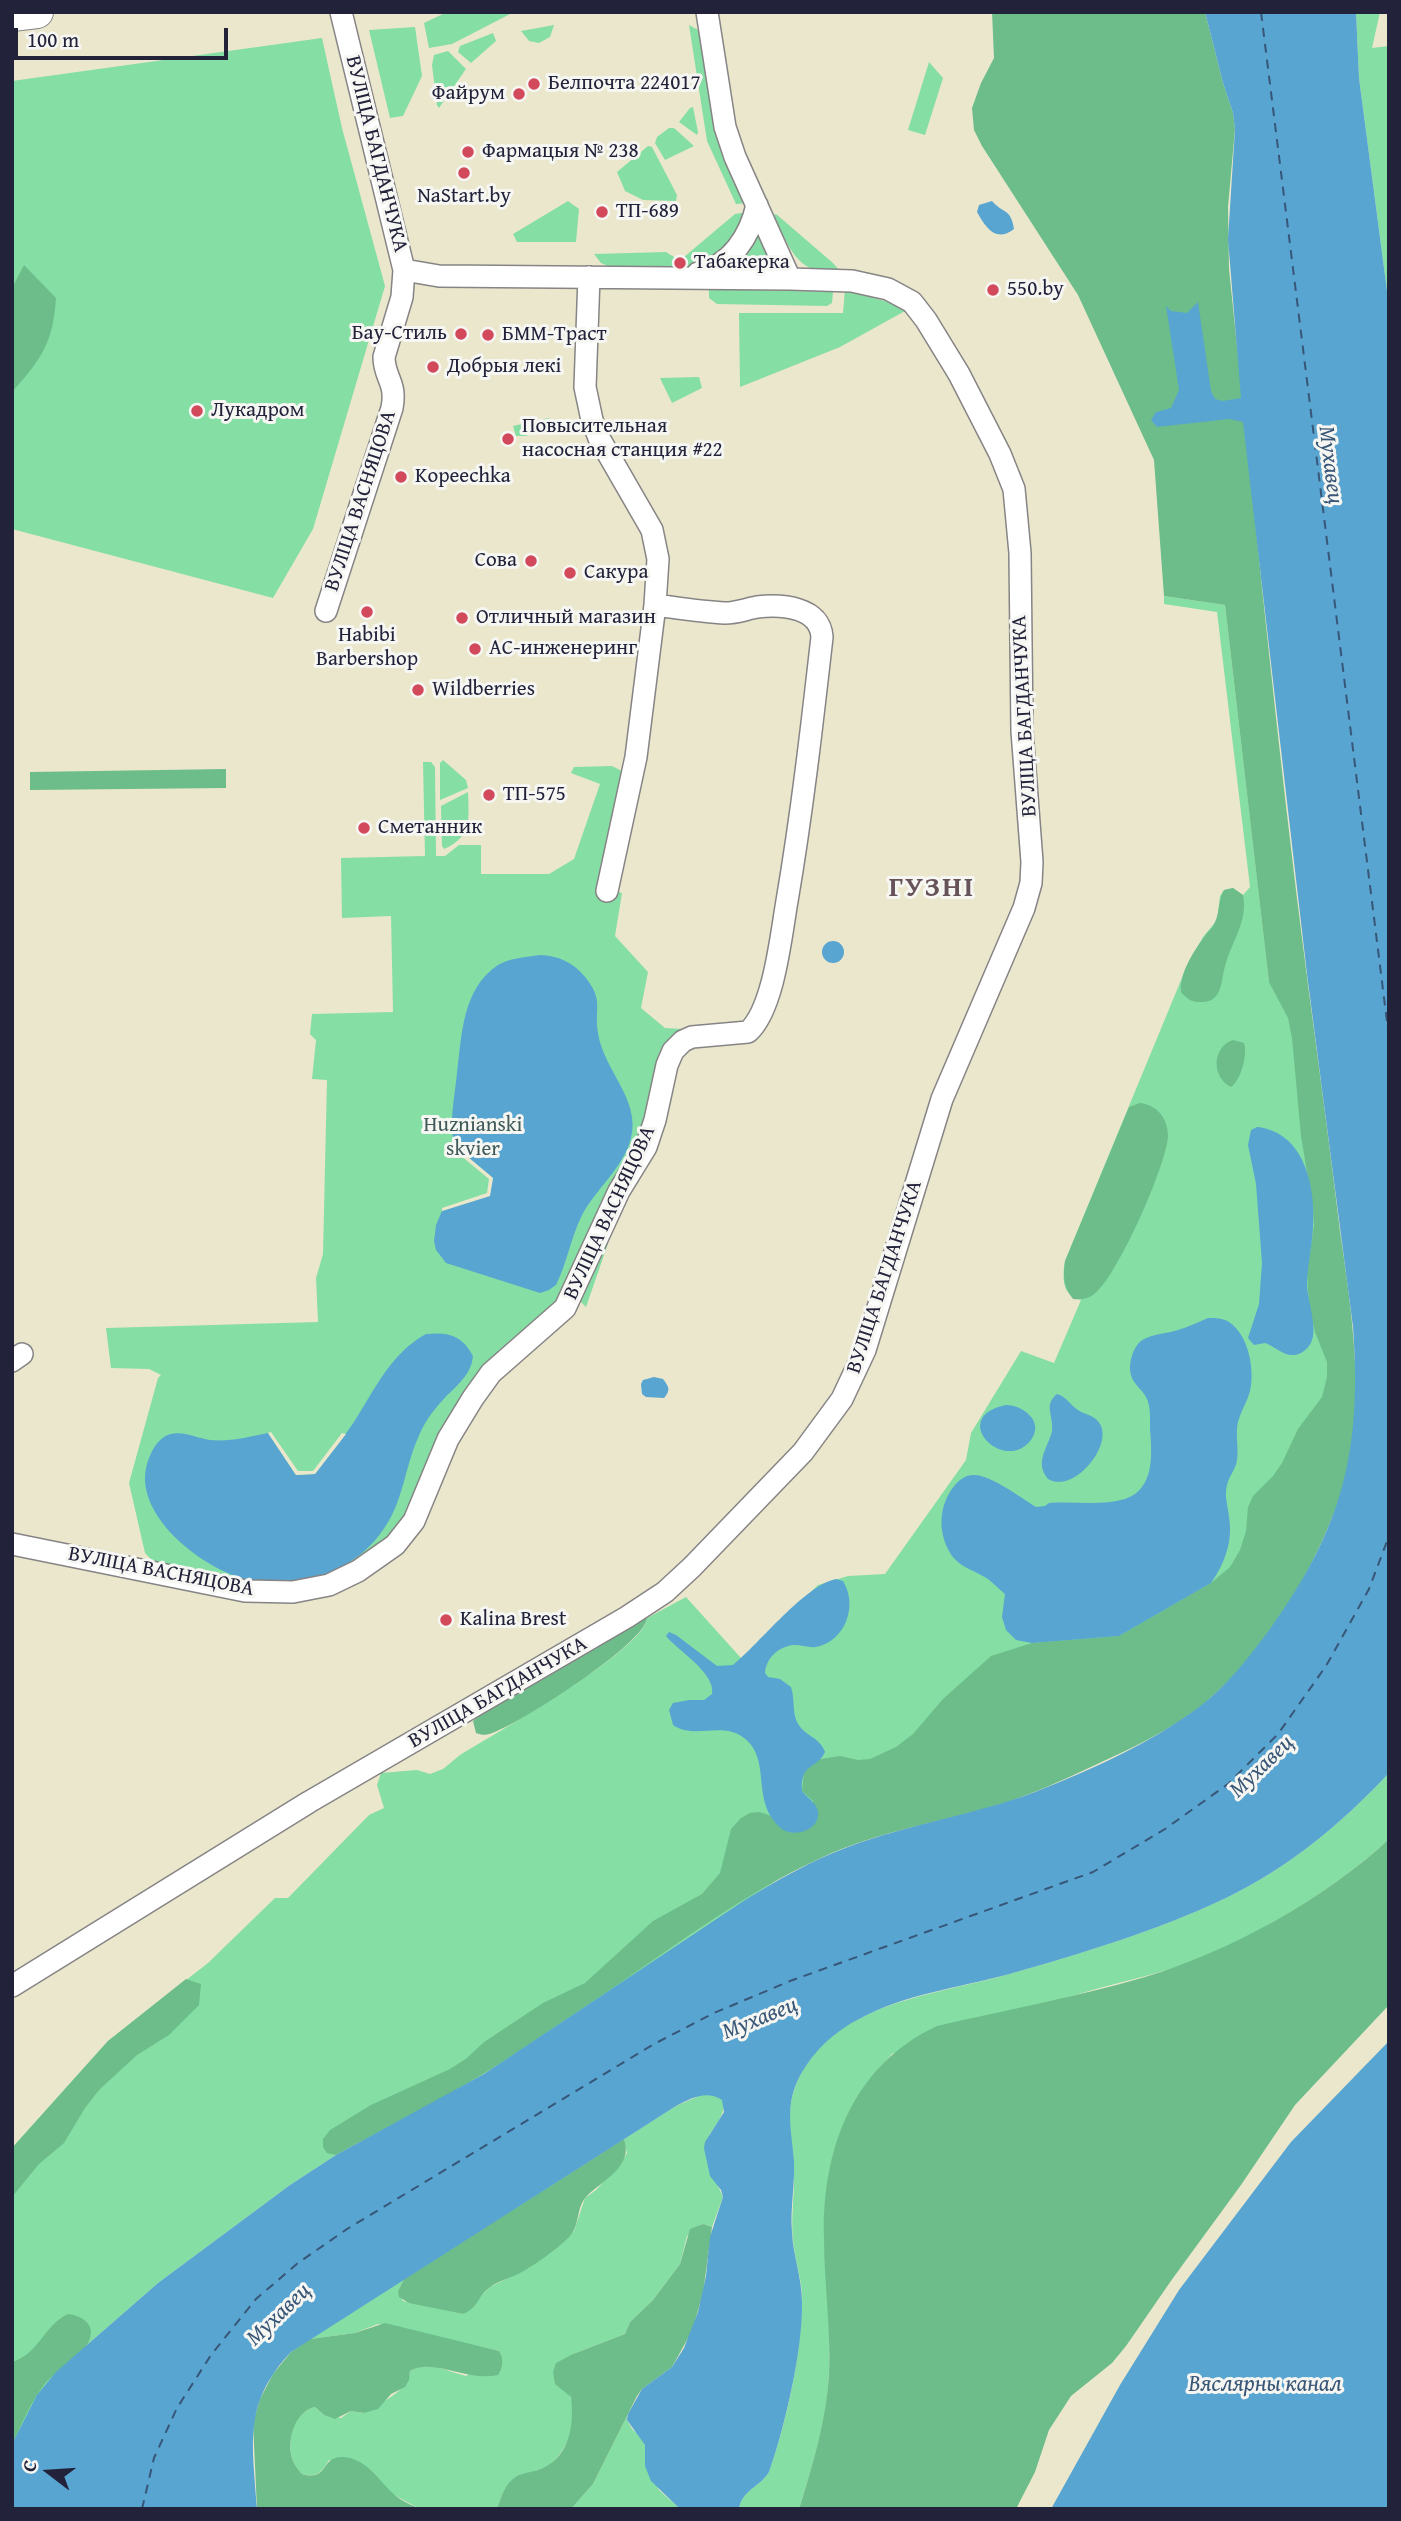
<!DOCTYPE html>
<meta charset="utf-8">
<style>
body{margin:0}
#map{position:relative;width:1401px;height:2521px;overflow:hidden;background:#ebe7cd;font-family:"Gentium Book Plus",serif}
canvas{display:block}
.frame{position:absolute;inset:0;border:14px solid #22223b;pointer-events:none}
.north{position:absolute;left:14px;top:2437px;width:70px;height:70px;-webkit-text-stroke:5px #f6f6f2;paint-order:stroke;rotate:287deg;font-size:19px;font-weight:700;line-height:28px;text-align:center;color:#22223b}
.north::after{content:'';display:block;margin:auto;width:24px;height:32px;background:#22223b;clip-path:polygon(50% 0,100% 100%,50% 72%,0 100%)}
.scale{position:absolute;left:14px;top:28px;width:214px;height:32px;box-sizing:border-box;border:4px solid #22223b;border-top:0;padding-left:9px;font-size:21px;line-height:24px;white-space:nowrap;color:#22223b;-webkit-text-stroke:5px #f6f6f2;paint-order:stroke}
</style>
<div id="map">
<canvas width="1401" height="2521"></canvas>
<div class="frame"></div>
<div class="north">С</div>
<div class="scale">100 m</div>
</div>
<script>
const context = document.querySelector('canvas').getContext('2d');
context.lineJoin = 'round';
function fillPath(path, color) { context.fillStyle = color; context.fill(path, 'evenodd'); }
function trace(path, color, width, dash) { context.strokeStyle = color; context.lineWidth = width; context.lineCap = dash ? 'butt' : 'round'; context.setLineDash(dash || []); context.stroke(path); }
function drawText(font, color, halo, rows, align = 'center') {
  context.font = font + ' "Gentium Book Plus",serif'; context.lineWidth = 6; context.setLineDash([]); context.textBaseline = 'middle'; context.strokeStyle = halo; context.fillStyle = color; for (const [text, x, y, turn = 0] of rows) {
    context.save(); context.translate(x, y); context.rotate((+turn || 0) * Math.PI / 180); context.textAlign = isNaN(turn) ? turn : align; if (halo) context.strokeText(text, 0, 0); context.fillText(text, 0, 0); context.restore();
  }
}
const green = new Path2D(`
 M 447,12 L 514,12 L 452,44 L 429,48 L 424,23 Z
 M 1356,12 L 1380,12 L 1372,48 L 1389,46 L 1389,306 L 1359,78 Z
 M 554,25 L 550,37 L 539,43 L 529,41 L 521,31 Z
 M 689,25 L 698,30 L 702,40 L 717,134 L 724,157 L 746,203 L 736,204 L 707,141 Z
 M 415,27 L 422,76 L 403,116 L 390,118 L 369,30 Z
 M 493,33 L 496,41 L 471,63 L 458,52 L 460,46 Z
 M 322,38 L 342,128 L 385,286 L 313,529 L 273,598 L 12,529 L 12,81 Z
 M 448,51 L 466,69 L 439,108 L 437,105 L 432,65 L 434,55 Z
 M 929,62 L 943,78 L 925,135 L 908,130 Z
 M 693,107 L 698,132 L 697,135 L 679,122 L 690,108 Z
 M 669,128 L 674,128 L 694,146 L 665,160 L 655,143 L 657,137 Z
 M 648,146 L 652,147 L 677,195 L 676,201 L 643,200 L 625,191 L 617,172 Z
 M 568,201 L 579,209 L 576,242 L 517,242 L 513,234 Z
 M 748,212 L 722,255 L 685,270 L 684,257 L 735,214 Z
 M 776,214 L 833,263 L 839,270 C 830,270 818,272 810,268 C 791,259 782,232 774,215 Z
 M 759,234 L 776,268 L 736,269 L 734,264 L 756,235 Z
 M 666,252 L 674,257 L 674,268 L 610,267 L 601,263 L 594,254 Z
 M 709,289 L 833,292 L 832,303 L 827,306 L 717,304 L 709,298 Z
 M 845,290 L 899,305 L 905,311 L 840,347 L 740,387 L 739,313 L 843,313 Z
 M 699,377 L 702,388 L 672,403 L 660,378 Z
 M 549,418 L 551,429 L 525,436 L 516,436 L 513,426 Z
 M 1164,596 L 1225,605 L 1269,981 L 1307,974 L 1336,1510 L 484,2074 L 336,2155 L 290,2185 L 158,2283 L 56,2372 L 12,2443 L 12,2148 L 108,2041 L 208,1963 L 275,1898 L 288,1898 L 369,1815 L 384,1808 L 377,1785 L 381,1773 L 417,1770 L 430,1774 L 443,1769 L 460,1755 C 491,1736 646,1649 647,1618 L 686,1597 L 741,1658 L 818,1585 L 848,1576 L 885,1574 L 966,1460 L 971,1433 L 1021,1351 L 1054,1363 L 1081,1300 C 1062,1296 1062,1278 1065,1261 L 1186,968 L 1203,937 L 1217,920 L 1220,896 L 1224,890 L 1233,888 L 1243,895 L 1250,887 L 1217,612 L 1164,604 Z
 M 443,760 L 466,780 L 468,788 L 440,800 L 440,763 Z
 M 423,762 L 431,762 L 435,767 L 436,856 L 445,856 L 459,845 L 481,845 L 481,874 L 549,874 L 574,859 L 600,784 L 571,773 L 574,767 L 612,766 L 620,770 L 622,773 L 602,888 L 622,893 L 615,936 L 648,972 L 641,1008 L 665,1028 L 683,1029 L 665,1051 L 645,1140 L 566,1294 L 486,1369 L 416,1500 L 393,1534 L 346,1570 L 277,1587 L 154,1563 L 145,1553 L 129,1483 L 158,1378 L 161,1375 L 149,1369 L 111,1368 L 106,1328 L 318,1322 L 316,1278 L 323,1254 L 327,1080 L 312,1079 L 316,1040 L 310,1034 L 312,1014 L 393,1012 L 391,916 L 342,918 L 341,858 L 425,856 Z
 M 468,792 C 469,819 472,837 444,849 L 442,846 L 441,806 Z
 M 630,1180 L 586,1307 L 580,1301 Z
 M 1389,1773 L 1389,1839 C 1339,1886 1260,1935 1196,1960 C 1161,1973 1125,1981 1089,1991 C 1023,2010 957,2033 892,2054 C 794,2159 834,2247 829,2373 C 827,2420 813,2464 799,2509 L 739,2509 C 742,2490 760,2487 769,2472 C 787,2421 801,2356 802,2302 C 803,2283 796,2266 794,2248 C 790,2224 794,2202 794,2178 C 794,2145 783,2114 797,2082 C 833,2002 932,1996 1006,1975 C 1080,1954 1157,1931 1226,1898 C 1290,1867 1341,1824 1389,1773 Z
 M 701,2095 C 738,2092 722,2118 709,2135 L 718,2186 L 723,2197 L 712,2227 L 702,2224 L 687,2236 L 680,2264 L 653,2300 L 630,2322 L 625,2334 L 573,2354 L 567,2391 C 584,2413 569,2450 549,2465 C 538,2473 523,2471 513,2480 C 504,2487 501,2498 497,2509 L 420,2509 L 329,2460 C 321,2473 317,2478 302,2474 C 297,2468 292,2462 291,2454 C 288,2436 296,2411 315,2407 L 324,2415 L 341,2418 L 351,2411 L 364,2413 C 380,2403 409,2391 410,2371 C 429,2360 446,2371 466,2376 L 499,2351 L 378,2324 L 355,2333 L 310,2339 L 404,2279 L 398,2291 L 403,2301 L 463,2314 L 490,2287 L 530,2267 L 574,2231 L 585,2198 L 596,2190 L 623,2160 L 627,2153 L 624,2139 L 676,2106 Z
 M 628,2414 L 627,2420 L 632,2429 L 642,2438 L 645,2445 L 645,2458 L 659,2490 L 680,2509 L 571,2509 L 593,2484 Z`);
const forest = new Path2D(`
 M 992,12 L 1205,12 L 1223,83 L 1233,113 L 1235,129 L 1228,207 L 1229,269 C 1254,508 1277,747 1308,985 C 1319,1067 1330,1149 1340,1231 C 1350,1301 1361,1371 1353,1441 C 1341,1531 1272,1649 1201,1706 C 1169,1731 1130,1749 1093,1766 C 1063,1780 1033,1794 1001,1804 C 942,1822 879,1831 823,1857 C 741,1894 667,1952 592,2002 C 554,2027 517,2054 478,2077 C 432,2105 383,2129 336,2155 L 327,2153 L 323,2147 L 323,2139 L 330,2130 L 371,2105 L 450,2069 L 467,2058 L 484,2042 L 543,2003 L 585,1983 L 653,1921 L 702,1894 L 720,1873 L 731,1829 L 741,1818 L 750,1813 L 759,1812 L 769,1815 L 777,1824 L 814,1802 L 802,1791 L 804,1772 L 811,1764 L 821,1759 L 840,1756 L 858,1760 L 870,1759 L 896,1747 L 913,1734 L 943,1699 L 991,1656 L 1032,1643 L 1119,1636 L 1211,1583 L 1230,1567 L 1240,1550 L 1246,1531 L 1248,1507 L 1253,1496 L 1273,1476 L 1282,1463 L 1298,1429 L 1322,1397 L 1327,1377 L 1327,1362 L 1315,1332 L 1309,1305 L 1307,1272 L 1314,1226 L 1313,1208 L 1301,1136 L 1292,1038 L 1288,1018 L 1269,982 L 1225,605 L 1164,596 L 1154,460 L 1078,295 L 982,146 L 974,130 L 972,108 L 981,83 L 994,58 Z
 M 24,265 L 56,298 C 53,343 42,358 13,391 L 12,288 Z
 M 226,769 L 226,788 L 30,790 L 30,772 Z
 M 1233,888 L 1243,895 C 1248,921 1233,939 1226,963 C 1220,980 1224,1004 1199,1002 C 1191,1002 1186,998 1181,992 C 1179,974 1194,950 1205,936 C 1208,931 1213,928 1215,922 C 1220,912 1218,900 1224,890 Z
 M 1233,1040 L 1244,1043 C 1248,1054 1241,1080 1231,1087 C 1211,1077 1212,1047 1233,1040 Z
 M 1140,1103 C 1157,1105 1168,1118 1168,1136 C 1167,1164 1116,1280 1093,1295 C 1087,1299 1080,1300 1073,1299 C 1063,1287 1063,1276 1065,1261 L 1129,1107 Z
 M 647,1618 C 646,1643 523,1721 497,1731 C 489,1735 483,1736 476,1733 L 473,1721 L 487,1709 Z
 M 1389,1839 L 1389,2005 L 1295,2105 L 1241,2185 L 1173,2278 L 1126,2346 L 1112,2363 L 1071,2396 L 1049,2430 L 1035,2472 L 1016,2509 L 799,2509 C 813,2464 826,2421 829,2375 C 831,2329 824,2283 824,2237 C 822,2149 853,2065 937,2026 C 1006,2010 1077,1997 1145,1977 C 1229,1952 1325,1899 1389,1839 Z
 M 186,1979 L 201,1984 L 199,2005 L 169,2035 L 137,2055 L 99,2090 L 85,2108 L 64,2143 L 39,2164 L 12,2197 L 12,2148 L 108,2041 Z
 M 624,2139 C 634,2167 602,2180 586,2197 C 576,2208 580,2225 570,2236 C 560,2247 531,2268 518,2274 C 508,2279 498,2281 489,2288 C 477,2297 479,2307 463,2314 L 409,2303 L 399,2297 L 398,2291 L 404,2279 Z
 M 703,2224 L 712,2227 L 703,2293 L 692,2331 L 672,2367 L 642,2389 L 637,2396 L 593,2484 L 571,2509 L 497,2509 C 501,2497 505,2483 517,2476 C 525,2472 535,2472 543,2468 C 571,2455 574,2423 571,2397 L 555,2384 L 553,2372 L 556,2363 L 573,2354 L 625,2334 L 630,2322 L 653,2300 L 680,2264 L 690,2229 Z
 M 68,2314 C 84,2316 97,2326 88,2343 C 82,2355 54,2372 44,2385 C 31,2402 22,2423 13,2443 L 12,2362 C 39,2354 44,2325 68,2314 Z
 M 385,2323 L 499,2351 C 504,2359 503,2367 498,2375 C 466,2382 433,2357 410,2371 L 409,2380 L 405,2387 L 391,2394 L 378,2409 L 364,2413 L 351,2411 L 335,2419 L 324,2415 L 315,2407 C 296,2411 288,2437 291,2454 C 292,2462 297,2468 302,2474 C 329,2482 320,2456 343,2457 C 369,2458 381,2486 400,2499 C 406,2503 414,2506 420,2509 L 257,2509 L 253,2423 L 260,2399 L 273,2374 L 291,2352 L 310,2339 L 355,2333 Z`);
const water = new Path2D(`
 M 1205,12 L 1356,12 L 1359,78 L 1389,306 L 1389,1773 C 1341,1824 1290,1867 1226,1898 C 1157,1931 1080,1954 1006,1975 C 957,1988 906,1994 861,2018 C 833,2032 810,2054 797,2082 C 785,2109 792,2133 794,2162 C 795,2185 790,2209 792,2232 C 793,2256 802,2278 802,2302 C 803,2349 785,2427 769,2472 C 760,2487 742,2490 739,2509 L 680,2509 L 651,2481 L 645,2466 L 645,2445 L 627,2420 L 628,2414 L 642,2389 L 672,2367 L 684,2348 L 698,2312 L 706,2276 L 710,2237 L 723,2197 L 721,2190 L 710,2176 L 704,2148 L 705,2142 L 724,2112 L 722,2100 C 706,2090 692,2098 676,2106 L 291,2352 C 242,2404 253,2444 257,2509 L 12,2509 L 12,2444 L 37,2395 L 56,2372 L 158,2283 L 290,2185 L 336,2155 L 484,2074 L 745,1900 C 778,1880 812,1860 848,1847 C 909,1824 974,1815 1035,1792 C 1091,1770 1151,1743 1199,1707 C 1227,1686 1249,1657 1270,1629 C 1343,1527 1362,1451 1353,1327 L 1307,974 L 1243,422 L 1229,419 L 1157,427 L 1151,420 L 1156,412 L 1171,408 L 1179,390 L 1166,306 L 1171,311 L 1187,313 L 1198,302 L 1211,391 L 1215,399 L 1223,401 L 1241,398 L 1228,239 L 1235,129 L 1233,113 L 1223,83 Z
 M 992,201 C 1003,214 1011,208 1014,229 C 996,243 986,228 977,212 L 979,205 Z
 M822 952a11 11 0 1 1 22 0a11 11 0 1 1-22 0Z
 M 540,955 C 559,956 573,962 586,978 C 604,1001 594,1008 598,1033 C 603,1069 641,1100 631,1138 C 624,1167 596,1189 582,1215 C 571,1237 567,1263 556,1285 L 549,1290 L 540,1293 L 446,1263 L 436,1250 L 434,1241 L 436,1225 L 442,1211 L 489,1196 L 493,1178 L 456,1147 L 452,1133 C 451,1113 455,1093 457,1073 C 462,1035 462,989 498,965 C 510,958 526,957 540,955 Z
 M 1257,1127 C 1305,1132 1316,1188 1313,1228 C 1312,1246 1308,1263 1307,1281 C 1306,1302 1324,1338 1304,1351 C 1288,1362 1279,1348 1265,1343 L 1254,1345 L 1248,1338 L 1259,1304 L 1262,1263 L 1256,1184 L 1248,1145 L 1251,1130 Z
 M 1208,1318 C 1215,1318 1223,1318 1229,1322 C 1249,1335 1255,1371 1250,1391 C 1247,1402 1241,1411 1238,1422 C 1235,1435 1239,1447 1237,1460 C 1236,1469 1229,1476 1227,1485 C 1224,1496 1228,1506 1229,1517 C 1233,1541 1225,1563 1211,1583 L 1119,1636 L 1032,1643 L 1016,1640 L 1006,1630 L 1002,1617 L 1005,1594 C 999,1589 994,1584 988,1579 C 976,1571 961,1568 952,1556 C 937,1534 938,1505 955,1485 C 959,1480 966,1475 973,1475 C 990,1474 1021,1498 1036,1507 L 1045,1506 L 1049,1503 C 1074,1501 1101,1506 1125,1499 C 1155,1489 1152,1454 1150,1429 C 1150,1419 1151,1406 1146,1397 C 1142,1389 1133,1384 1131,1375 C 1128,1366 1132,1351 1138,1344 C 1146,1334 1166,1334 1178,1330 C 1188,1327 1198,1322 1208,1318 Z
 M 426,1334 C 448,1332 462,1335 473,1356 C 471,1377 454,1387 441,1402 C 431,1413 423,1425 418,1438 C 405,1467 403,1501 385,1527 C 358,1569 308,1587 260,1582 C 213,1578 131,1518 147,1464 C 150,1454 155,1443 164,1437 C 178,1428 195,1438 210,1440 C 229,1442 249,1437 268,1433 L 296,1475 L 315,1474 C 328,1457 342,1440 354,1422 C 375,1389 391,1353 426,1334 Z
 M 654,1377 L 663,1379 C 669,1387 671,1390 664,1398 L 646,1397 L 642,1394 L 641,1384 L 643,1380 Z
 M 1057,1394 C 1067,1397 1069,1404 1078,1410 C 1085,1415 1095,1415 1100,1424 C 1113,1446 1074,1494 1048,1479 C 1034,1462 1048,1448 1052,1431 C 1054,1416 1043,1405 1057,1394 Z
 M 1006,1405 C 1022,1405 1045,1421 1031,1440 C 1004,1475 947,1417 1006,1405 Z
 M 836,1579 L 843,1581 C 858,1605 846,1641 816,1647 C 809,1648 802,1645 794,1645 C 779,1646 766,1658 765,1673 L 768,1677 L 780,1679 L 791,1687 C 795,1699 792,1711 797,1722 C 804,1736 820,1737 825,1752 C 817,1770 800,1762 802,1791 C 807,1798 817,1803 818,1812 C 820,1830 795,1838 782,1829 C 749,1802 773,1760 744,1738 C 722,1721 694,1740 673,1725 L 669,1710 L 673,1703 L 689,1700 L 704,1700 L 712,1694 C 716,1673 678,1651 666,1636 L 669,1632 L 676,1635 L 717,1666 L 733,1665 C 760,1643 805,1585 836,1579 Z
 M 1389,2041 L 1389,2509 L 1051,2509 L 1120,2385 L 1179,2290 L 1291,2142 Z`);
const pier = new Path2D(`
 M 456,1147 L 493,1178 L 490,1196 L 442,1211 L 442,1208 L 487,1193 L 489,1179 L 454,1150 Z
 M 271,1432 L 298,1471 L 313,1471 L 342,1433 L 346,1434 L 315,1474 L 296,1475 L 268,1433 Z`);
const ferry = new Path2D(`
 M 1261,12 L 1389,1038
 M 142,2509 L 154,2458 L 177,2408 L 211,2355 L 256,2299 L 298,2263 L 347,2229 L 654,2044 L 714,2013 L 790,1981 L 1093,1872 L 1165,1829 L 1228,1784 L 1278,1734 L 1326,1666 L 1369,1589 L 1389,1536`);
const minor = new Path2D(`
 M 707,12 L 725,127 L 735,157 L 790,279
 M 698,273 C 731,266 750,236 757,205
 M 589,277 L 585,387 L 592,420 L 599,438 L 652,530 L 658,559 L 655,605 L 636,757 L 607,891
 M 326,611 L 392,408 C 397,382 384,378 384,357 L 402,297 L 404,270 L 341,12
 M 12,1361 L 22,1354
 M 12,1544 L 245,1591 L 293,1592 L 329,1585 L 358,1571 L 395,1545 L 414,1521 L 448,1439 L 473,1398 L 491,1373 L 565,1308 L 619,1191 L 646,1147 L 655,1120 L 667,1065 L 673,1051 L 683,1041 L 692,1037 L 748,1032 C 774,1009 781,935 787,901 C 802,813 812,725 822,637 C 820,607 782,604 757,607 C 746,609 737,613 725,613 C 702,612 678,608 655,605
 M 12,1986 L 309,1802 L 627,1617 L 665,1592 L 692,1567 L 803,1452 L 842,1399 L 865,1350 L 942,1099 L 1024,908 L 1031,883 L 1032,862 L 1022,731 L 1020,553 L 1014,489 L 1000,454 L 959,374 L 926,320 L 912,302 L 888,289 L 852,281 L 790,279 L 439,276 L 404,270`);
const highway = new Path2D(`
 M 12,15 L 37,12`);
const markers = [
 [534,84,7,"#d1495b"],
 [519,94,7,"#d1495b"],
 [468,152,7,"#d1495b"],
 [464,173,7,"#d1495b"],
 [602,212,7,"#d1495b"],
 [680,263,7,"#d1495b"],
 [993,290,7,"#d1495b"],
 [461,334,7,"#d1495b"],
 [488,335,7,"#d1495b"],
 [433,367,7,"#d1495b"],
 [197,411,7,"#d1495b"],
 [508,439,7,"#d1495b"],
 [401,477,7,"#d1495b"],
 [531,561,7,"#d1495b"],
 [570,573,7,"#d1495b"],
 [367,612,7,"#d1495b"],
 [462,618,7,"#d1495b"],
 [475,649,7,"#d1495b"],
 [418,690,7,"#d1495b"],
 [489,795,7,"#d1495b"],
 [364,828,7,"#d1495b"],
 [446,1620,7,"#d1495b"]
];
const poiNames = [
 ["Белпочта 224017",548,84],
 ["Файрум",505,94,"right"],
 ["Фармацыя № 238",482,152],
 ["NaStart.by",464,197,"center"],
 ["ТП-689",616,212],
 ["Табакерка",694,263],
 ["550.by",1007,290],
 ["Бау-Стиль",447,334,"right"],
 ["БММ-Траст",502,335],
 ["Добрыя лекі",447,367],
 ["Лукадром",211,411],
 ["Повысительная",522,427],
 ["насосная станция #22",522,451],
 ["Kopeechka",415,477],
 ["Сова",517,561,"right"],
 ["Сакура",584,573],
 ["Отличный магазин",476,618],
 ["Habibi",367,636,"center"],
 ["Barbershop",367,660,"center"],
 ["АС-инженеринг",489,649],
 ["Wildberries",432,690],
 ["ТП-575",503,795],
 ["Сметанник",378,828],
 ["Kalina Brest",460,1620]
];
const streetNames = [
 ["ВУЛІЦА БАГДАНЧУКА",376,154,76],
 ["ВУЛІЦА ВАСНЯЦОВА",361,501,-72],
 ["ВУЛІЦА БАГДАНЧУКА",1025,716,-93],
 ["ВУЛІЦА ВАСНЯЦОВА",610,1213,-65],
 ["ВУЛІЦА БАГДАНЧУКА",885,1277,-72],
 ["ВУЛІЦА ВАСНЯЦОВА",161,1572,11],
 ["ВУЛІЦА БАГДАНЧУКА",498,1693,-30]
];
const parkNames = [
 ["Huznianski",473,1126],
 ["skvier",473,1150]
];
const waterNames = [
 ["Мухавец",1330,465,83],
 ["Мухавец",1262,1767,-44],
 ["Мухавец",760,2019,-22],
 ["Мухавец",279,2315,-44],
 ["Вяслярны канал",1265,2385]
];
const districtNames = [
 ["ГУЗНІ",932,889]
];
fillPath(green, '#85dea4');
fillPath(forest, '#6cbd8a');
fillPath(water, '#58a5d1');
fillPath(pier, '#ebe7cd');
trace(ferry, '#385677', 2, [9, 7]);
trace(minor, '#868484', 24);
trace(highway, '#868484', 34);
trace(minor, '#fff', 21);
trace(highway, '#fff', 32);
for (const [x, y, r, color] of markers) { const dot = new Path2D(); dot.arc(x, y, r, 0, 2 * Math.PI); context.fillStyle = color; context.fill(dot); trace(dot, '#f6f6f2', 2.5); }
drawText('21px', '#22223b', '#f6f6f2', poiNames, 'left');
drawText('21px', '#22223b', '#f6f6f2', streetNames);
drawText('21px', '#405a5a', '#f6f6f2', parkNames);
drawText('italic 23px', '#385677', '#f6f6f2', waterNames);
context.letterSpacing = '2px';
drawText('bold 28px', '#665259', '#f6f6f2', districtNames);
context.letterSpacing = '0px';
</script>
